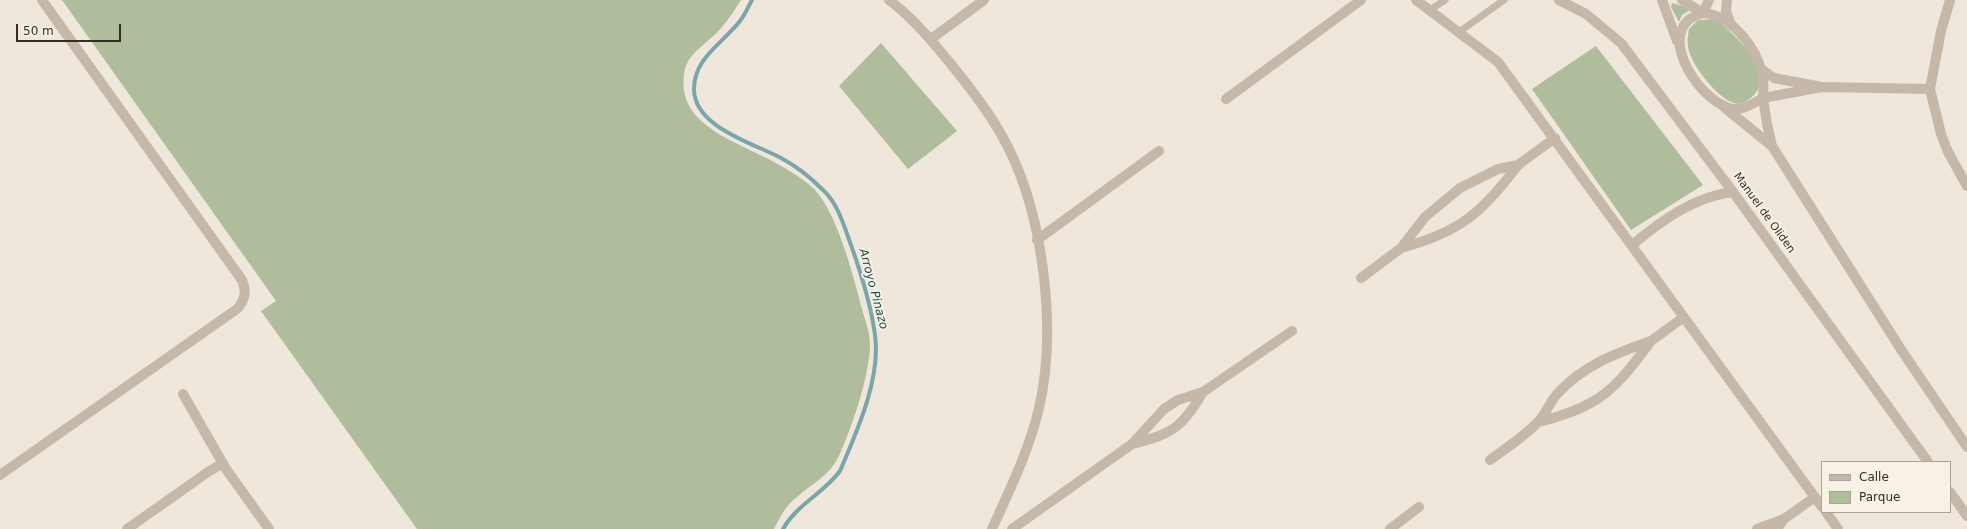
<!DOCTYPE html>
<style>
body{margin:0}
#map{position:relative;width:1967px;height:529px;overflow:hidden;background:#efe7db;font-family:"DejaVu Sans",sans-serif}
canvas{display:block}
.legend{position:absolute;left:1821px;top:461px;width:130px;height:52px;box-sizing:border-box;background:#f8f1e6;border:1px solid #aaa29a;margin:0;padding:5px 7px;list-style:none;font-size:12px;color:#342c27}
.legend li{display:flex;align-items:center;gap:8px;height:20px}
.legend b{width:20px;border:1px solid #aaa29a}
.scale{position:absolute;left:16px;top:24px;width:105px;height:18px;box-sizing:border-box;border:2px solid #342c27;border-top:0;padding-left:5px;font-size:12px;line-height:14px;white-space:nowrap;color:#342c27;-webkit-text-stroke:3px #f8f1e6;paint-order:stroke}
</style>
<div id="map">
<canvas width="1967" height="529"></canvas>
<ul class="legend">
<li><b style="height:5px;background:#c6b8a8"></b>Calle</li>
<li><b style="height:11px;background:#b0bd9c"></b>Parque</li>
</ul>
<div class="scale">50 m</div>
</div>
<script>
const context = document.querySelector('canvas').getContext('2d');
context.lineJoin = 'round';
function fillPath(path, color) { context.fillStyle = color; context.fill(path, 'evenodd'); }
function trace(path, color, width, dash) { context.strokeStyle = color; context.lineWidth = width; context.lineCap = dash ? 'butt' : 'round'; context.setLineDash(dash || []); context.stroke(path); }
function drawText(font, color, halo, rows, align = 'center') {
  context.font = font + ' "DejaVu Sans",sans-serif'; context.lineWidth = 4; context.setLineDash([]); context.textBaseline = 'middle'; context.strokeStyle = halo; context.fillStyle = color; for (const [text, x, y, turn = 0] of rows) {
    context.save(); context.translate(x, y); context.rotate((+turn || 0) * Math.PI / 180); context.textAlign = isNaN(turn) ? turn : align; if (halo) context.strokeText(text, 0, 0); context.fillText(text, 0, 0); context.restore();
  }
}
const green = new Path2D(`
 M 62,0 L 741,0 C 735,9 729,19 722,27 C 711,41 689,52 685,69 C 674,119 723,136 758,154 C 775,162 801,176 814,189 C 837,212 854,278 862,309 C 865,320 870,332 870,344 C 870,375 852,427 839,456 C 829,476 813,483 797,497 C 786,505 780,517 774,529 L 417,529 L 261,311 L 276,301 Z
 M 1672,3 L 1686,7 L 1690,10 L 1682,15 L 1679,22 L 1671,7 Z
 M 1715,19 C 1733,31 1777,75 1753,96 C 1750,99 1744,103 1739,104 C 1721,104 1690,64 1688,47 C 1687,41 1688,34 1689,29 L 1698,20 Z
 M 881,43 L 957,131 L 908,169 L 839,86 Z
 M 1596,46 L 1703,185 L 1631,230 L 1532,89 Z`);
const stream = new Path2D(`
 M 752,0 C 748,7 745,15 740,21 C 723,43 694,58 694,89 C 694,127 753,143 781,158 C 796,166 810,177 822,189 C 838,203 844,226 851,245 C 861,273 871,305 875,335 C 881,379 857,431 840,471 C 824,493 797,504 783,529`);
const lane = new Path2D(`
 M 1430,10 L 1445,0
 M 1459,32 L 1504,0`);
const street = new Path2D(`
 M 889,0 C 912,17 932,41 950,63 C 971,89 993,117 1008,147 C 1044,219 1057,330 1039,408 C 1029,451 1010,489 992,529
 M 1416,0 L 1498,62 L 1822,507
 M 1559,0 L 1586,14 L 1621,43 L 1733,192 L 1928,462
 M 1662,0 L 1677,41
 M 1682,0 L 1703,13 L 1709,0
 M 1727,0 L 1726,11 L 1731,25
 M 1950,0 L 1941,31 L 1930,89 L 1941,134 L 1948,152 L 1967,186
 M 1703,13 C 1733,15 1759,51 1763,79 C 1764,85 1763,92 1763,98 C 1756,102 1747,108 1738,109 C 1705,112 1647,28 1703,13 Z
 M 931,39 L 984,0
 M 1822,87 L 1930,89
 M 1226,99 L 1361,0
 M 1724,107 L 1772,146 L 1767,124 L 1763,98 L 1822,87 L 1774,78 L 1761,69
 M 1772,146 L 1902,351 L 1967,447
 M 1518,165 L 1555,138
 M 1037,240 L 1159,151
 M 1632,245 C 1661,221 1695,196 1733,192
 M 1361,278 L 1401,248 L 1425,217 L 1460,188 L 1498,169 L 1518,165 C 1482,213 1460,232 1401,248
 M 1651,341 L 1684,317
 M 1203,392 C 1182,428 1172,434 1132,444 L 1164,409 L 1178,400 L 1203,392 L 1292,331
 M 183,394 L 226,469 L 269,529
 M 1490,460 C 1506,448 1525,436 1538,422 C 1546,414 1549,403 1557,394 C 1584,365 1614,354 1651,341 C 1614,391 1600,406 1539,422
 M 0,475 L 237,309 C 245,300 247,292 242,280 L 42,0
 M 1950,492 L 1967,516
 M 1826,512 L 1838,529
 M 1784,519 L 1815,497
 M 127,529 L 208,472 L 223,463
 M 1012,529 L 1132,444
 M 1390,529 L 1419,507
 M 1757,529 L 1784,519 L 1777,529`);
const streetNames = [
 ["Manuel de Oliden",1764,213,54]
];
const waterNames = [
 ["Arroyo Pinazo",873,289,75]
];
fillPath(green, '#b0bd9c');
trace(stream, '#7ca5aa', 4);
trace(lane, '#c6b8a8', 7);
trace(street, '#c6b8a8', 10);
drawText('11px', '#342c27', '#f8f1e6', streetNames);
drawText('italic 12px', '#204b52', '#f8f1e6', waterNames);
</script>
